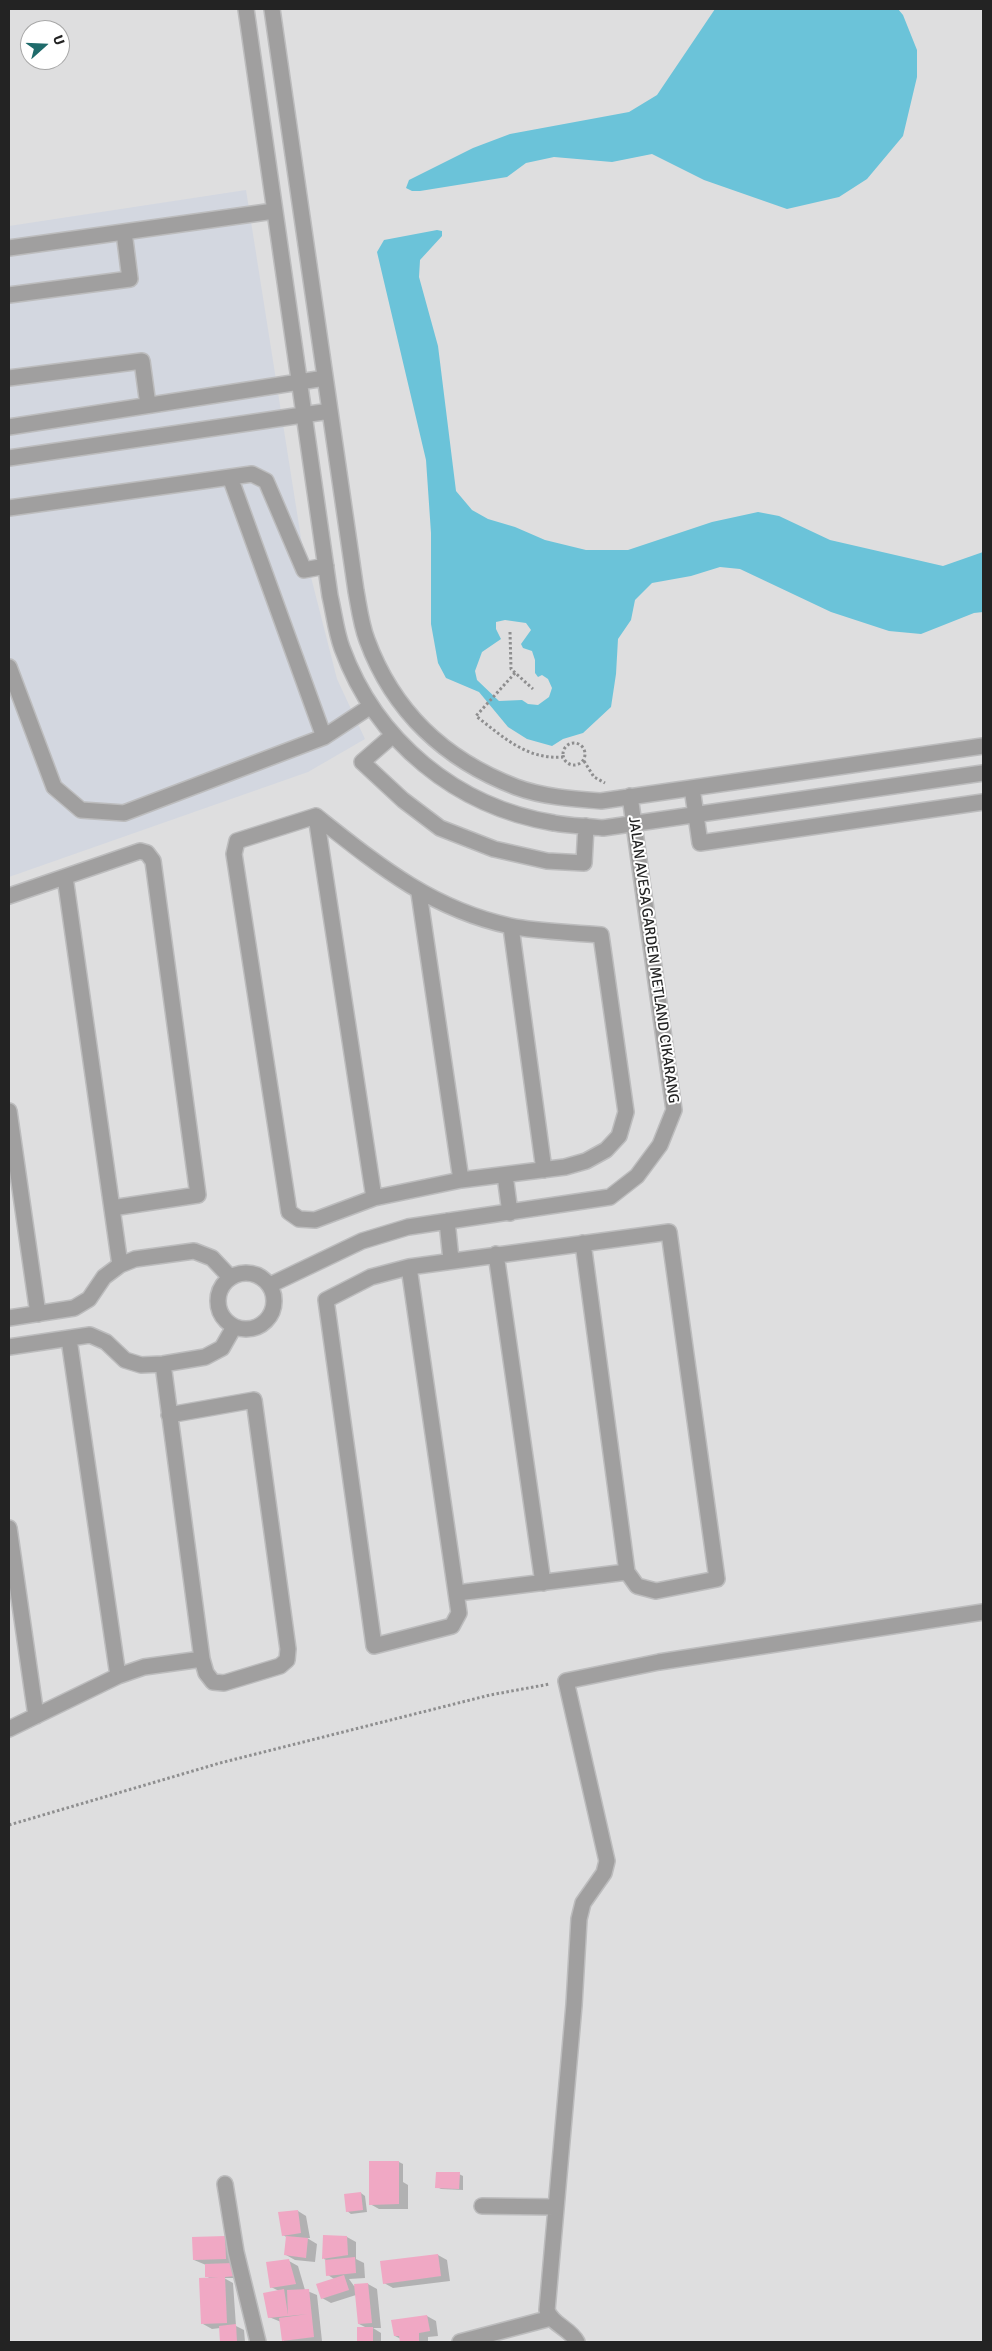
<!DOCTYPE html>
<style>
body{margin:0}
#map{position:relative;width:992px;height:2351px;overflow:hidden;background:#dededf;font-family:Signika,sans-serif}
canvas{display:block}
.frame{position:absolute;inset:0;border:10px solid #232323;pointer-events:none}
.north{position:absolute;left:20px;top:20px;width:50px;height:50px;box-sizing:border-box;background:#fff;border:1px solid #a7a7a7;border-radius:50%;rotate:70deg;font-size:14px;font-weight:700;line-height:20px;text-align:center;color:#232323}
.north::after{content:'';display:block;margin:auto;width:18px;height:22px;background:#1f6b6b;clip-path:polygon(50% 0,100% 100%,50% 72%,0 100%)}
</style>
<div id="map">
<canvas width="992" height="2351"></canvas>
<div class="frame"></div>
<div class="north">U</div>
</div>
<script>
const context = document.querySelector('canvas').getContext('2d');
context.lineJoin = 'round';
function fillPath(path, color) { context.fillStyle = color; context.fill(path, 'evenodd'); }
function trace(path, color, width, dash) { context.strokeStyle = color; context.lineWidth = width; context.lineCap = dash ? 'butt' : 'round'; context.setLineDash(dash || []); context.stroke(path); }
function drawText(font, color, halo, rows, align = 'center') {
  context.font = font + ' Signika,sans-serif'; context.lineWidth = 4; context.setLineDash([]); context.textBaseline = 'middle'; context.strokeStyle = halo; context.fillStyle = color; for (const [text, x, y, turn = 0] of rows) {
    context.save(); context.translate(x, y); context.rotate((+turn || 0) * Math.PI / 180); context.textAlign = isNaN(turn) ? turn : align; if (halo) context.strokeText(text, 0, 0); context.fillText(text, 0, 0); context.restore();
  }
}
const built = new Path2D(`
 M 246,190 L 301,538 L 337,679 L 365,739 L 308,772 L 9,877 L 9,226 Z`);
const water = new Path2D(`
 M 715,9 L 898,9 L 903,15 L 917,50 L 917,77 L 903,136 L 867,179 L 839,197 L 787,209 L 704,180 L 652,154 L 612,162 L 554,157 L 526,163 L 507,177 L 420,191 L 412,191 L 406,188 L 409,180 L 473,148 L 510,134 L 629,112 L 657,95 Z
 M 437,230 L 442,231 L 442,236 L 420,260 L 419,277 L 438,346 L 456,491 L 472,510 L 488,519 L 515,527 L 545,540 L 586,550 L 628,550 L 712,522 L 758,512 L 779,516 L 830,540 L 943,566 L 983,552 L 983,612 L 974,613 L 921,634 L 889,631 L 831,612 L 740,569 L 720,567 L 691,576 L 652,583 L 635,600 L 631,620 L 618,639 L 616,674 L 611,707 L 583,733 L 563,739 L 552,746 L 527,739 L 508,727 L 479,692 L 446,678 L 438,663 L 431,624 L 431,533 L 426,460 L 377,252 L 384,240 ZM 505,620 L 526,623 L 531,630 L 521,644 L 523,648 L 532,651 L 535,660 L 535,673 L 538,677 L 542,675 L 548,679 L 552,688 L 549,697 L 538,705 L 528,704 L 522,700 L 499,701 L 477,680 L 475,671 L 482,652 L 501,639 L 496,629 L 496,622 Z`);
const shadow = new Path2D(`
 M 399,2162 L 403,2164 L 403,2182 L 408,2185 L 408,2209 L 379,2209 L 370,2204 Z
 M 459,2174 L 463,2176 L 463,2190 L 441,2189 L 437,2187 Z
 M 361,2193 L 365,2196 L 367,2212 L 351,2214 L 347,2211 Z
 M 298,2211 L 306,2216 L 310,2238 L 307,2238 L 317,2244 L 315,2262 L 295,2260 L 286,2255 L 288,2238 L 283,2235 Z
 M 324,2236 L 347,2237 L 356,2242 L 356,2259 L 364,2263 L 365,2278 L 349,2279 L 354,2286 L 368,2284 L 377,2289 L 381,2328 L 373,2328 L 381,2333 L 381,2342 L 358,2342 L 358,2328 L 367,2328 L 359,2324 L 356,2295 L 331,2303 L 322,2298 L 334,2279 L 328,2275 L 326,2260 L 324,2259 Z
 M 224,2237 L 233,2242 L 239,2278 L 224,2278 L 233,2283 L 236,2326 L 244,2330 L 245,2342 L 221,2342 L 220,2328 L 212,2329 L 203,2324 L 211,2279 L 206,2276 L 206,2265 L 194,2260 Z
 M 438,2255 L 447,2260 L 450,2281 L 393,2288 L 384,2283 Z
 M 289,2261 L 298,2266 L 305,2290 L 317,2295 L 322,2341 L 287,2342 L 284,2341 L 281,2322 L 269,2317 L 279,2291 L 271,2287 Z
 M 427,2316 L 436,2321 L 438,2336 L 428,2337 L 428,2342 L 401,2342 L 401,2339 L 395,2336 L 393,2321 Z`);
const building = new Path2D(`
 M 369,2161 L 399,2161 L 399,2204 L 369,2205 Z
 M 436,2172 L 460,2172 L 459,2189 L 435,2188 Z
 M 361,2192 L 363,2210 L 346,2212 L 344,2194 Z
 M 298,2210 L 301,2233 L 282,2236 L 278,2212 Z
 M 323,2235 L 347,2236 L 348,2255 L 322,2259 Z
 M 225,2236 L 226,2259 L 193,2260 L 192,2237 Z
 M 286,2236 L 308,2238 L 306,2258 L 284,2255 Z
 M 438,2254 L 441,2276 L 383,2284 L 380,2261 Z
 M 355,2257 L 356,2273 L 326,2276 L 325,2260 Z
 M 289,2259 L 296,2284 L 270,2288 L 266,2262 Z
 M 234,2263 L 235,2276 L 225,2277 L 227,2323 L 201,2324 L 199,2278 L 219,2277 L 205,2277 L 205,2264 Z
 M 344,2275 L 349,2290 L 321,2299 L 316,2284 Z
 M 368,2283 L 372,2323 L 358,2324 L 354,2284 Z
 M 284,2289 L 288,2315 L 287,2290 L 309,2289 L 314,2337 L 282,2341 L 279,2318 L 308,2314 L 268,2318 L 263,2293 Z
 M 427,2315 L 430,2331 L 419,2333 L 419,2342 L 400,2342 L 399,2336 L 394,2336 L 391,2320 Z
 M 236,2324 L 237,2342 L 220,2342 L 219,2326 Z
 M 357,2327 L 373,2327 L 373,2342 L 357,2342 Z`);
const path = new Path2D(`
 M 510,632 L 511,669 L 533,689
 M 515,673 L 476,716 C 503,737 527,760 563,757
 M563 754a11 11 0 1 1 22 0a11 11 0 1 1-22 0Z
 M 584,761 L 594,777 L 605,783
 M 9,1825 L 220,1763 L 490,1695 L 550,1684`);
const minor = new Path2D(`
 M 246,9 L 330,596 C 334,613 336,632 342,648 C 376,741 456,807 554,823 C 570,826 587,826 603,828 L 983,773
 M 272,9 L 356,591 C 359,607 361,624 367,640 C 393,711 445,760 516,787 C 543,797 573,799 601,801 L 983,746
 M 9,248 L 274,211
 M 9,295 L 130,279 L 124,232
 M 9,378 L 142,361 L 148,405
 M 9,427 L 325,378
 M 9,458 L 330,411
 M 230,477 L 324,737
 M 9,508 L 252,474 L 266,481 L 304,570 L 326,566
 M 9,667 L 54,787 L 81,810 L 124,813 L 324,737 L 371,706
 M 392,736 L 362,762 L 403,800 L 440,828 L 494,849 L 547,861 L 584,863 L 586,826
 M 692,788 L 700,843 L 983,802
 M 316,816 C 378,865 431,909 510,926 C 539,932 571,932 601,935 L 626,1112 L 619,1136 L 606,1150 L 586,1161 L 565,1167 L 461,1180 L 374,1198 L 315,1220 L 299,1219 L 289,1212 L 234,854 L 237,841 Z
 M 316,816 L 374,1198
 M 65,877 L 120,1265
 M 419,893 L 461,1180
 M 9,896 L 140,851 L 147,853 L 153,861 L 198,1195 L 112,1208
 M 511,927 L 544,1170
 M 9,1111 L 38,1314
 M 505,1175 L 510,1213
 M 447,1221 L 451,1260
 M 583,1243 L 627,1572
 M 496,1254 L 543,1583
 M 409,1267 L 459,1613 L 452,1626 L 374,1646 L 326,1300 L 371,1277 L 409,1267 L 669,1232 L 717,1579 L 656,1591 L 637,1586 L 627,1572 L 457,1593
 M218 1301a28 28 0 1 1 56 0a28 28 0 1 1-56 0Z
 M 270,1285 L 362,1241 L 408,1227 L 610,1197 L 637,1176 L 660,1145 L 674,1110 L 630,796
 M 9,1318 L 74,1308 L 89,1299 L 104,1277 L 120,1265 L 135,1259 L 194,1251 L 212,1258 L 230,1277
 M 69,1339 L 118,1676
 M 9,1347 L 90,1335 L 106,1342 L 125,1360 L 141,1365 L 163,1364 L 205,1357 L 222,1348 L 234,1327
 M 163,1364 L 202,1659
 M 9,1528 L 36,1716
 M 9,1729 L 118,1676 L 144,1667 L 202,1659 L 206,1673 L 213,1682 L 224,1683 L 280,1666 L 287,1660 L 288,1649 L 254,1400 L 169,1415
 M 225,2184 L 236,2252 L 258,2342
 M 482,2206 L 555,2207
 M 460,2342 L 551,2318
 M 577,2342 C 570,2328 552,2325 547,2310 L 574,2005 L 579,1919 L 583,1903 L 604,1873 L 607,1861 L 566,1681 L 659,1662 L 983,1612`);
const streetNames = [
 ["JALAN AVESA GARDEN METLAND CIKARANG",653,960,82]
];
fillPath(built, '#d3d7e0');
fillPath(water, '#6bc3d9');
fillPath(shadow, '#0003');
fillPath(building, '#f0a8c4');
trace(minor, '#bcbcbd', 18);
trace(path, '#8e8e8f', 3, [2.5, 2.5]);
trace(minor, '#a09f9f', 15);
drawText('15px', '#232323', '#fff', streetNames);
</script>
